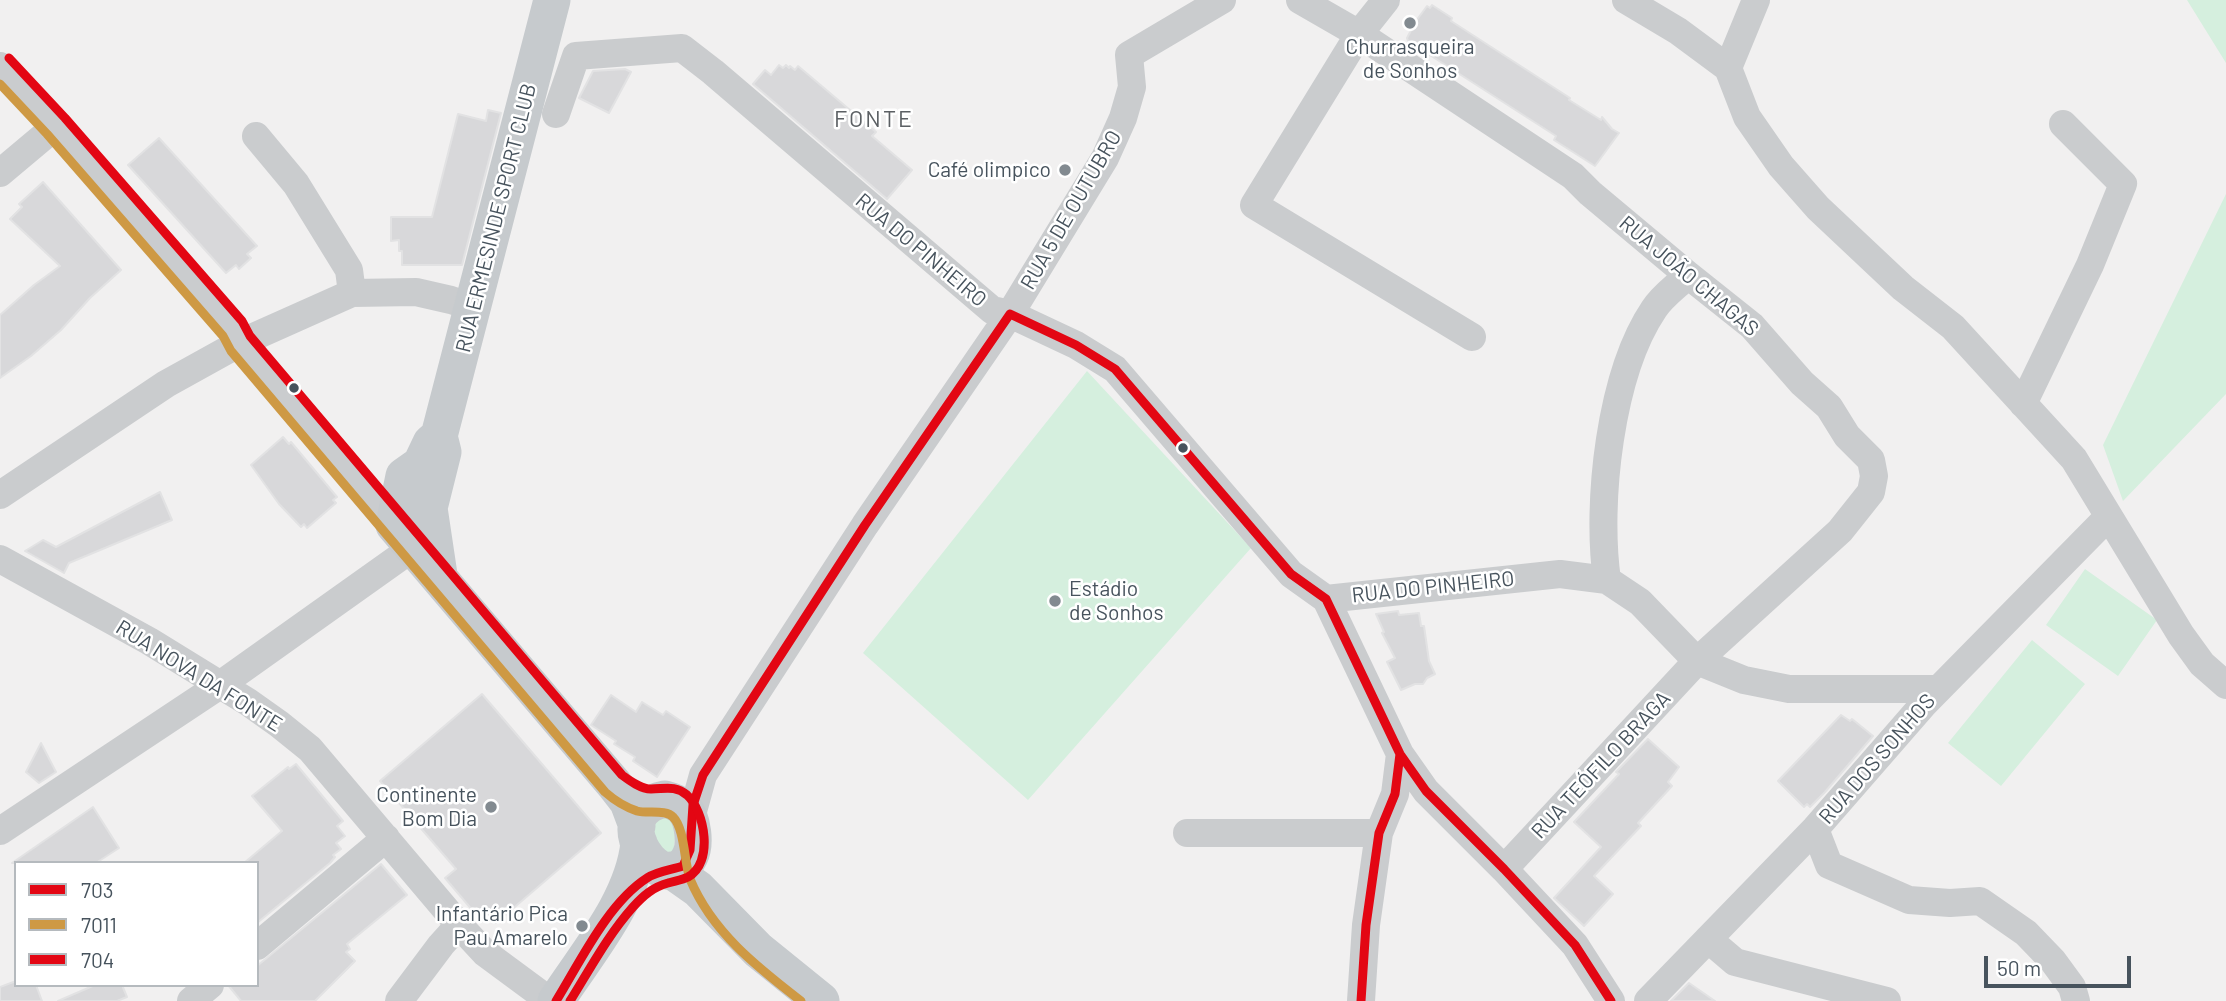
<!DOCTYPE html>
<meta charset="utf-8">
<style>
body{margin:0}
#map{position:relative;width:2226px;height:1001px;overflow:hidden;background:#f1f0f0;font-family:Barlow,sans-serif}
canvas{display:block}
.legend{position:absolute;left:14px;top:861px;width:245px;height:126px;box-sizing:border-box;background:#fff;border:2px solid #b5babe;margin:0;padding:9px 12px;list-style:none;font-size:21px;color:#47535d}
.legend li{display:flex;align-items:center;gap:14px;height:35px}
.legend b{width:35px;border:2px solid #b5babe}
.scale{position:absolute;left:1984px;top:956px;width:147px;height:32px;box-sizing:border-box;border:4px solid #47535d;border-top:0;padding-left:9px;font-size:21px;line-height:24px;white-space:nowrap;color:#47535d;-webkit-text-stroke:5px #fff;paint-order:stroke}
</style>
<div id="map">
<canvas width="2226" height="1001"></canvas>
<ul class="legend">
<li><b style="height:9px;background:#e30613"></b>703</li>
<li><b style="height:9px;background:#ce9944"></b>7011</li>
<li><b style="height:9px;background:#e30613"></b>704</li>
</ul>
<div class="scale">50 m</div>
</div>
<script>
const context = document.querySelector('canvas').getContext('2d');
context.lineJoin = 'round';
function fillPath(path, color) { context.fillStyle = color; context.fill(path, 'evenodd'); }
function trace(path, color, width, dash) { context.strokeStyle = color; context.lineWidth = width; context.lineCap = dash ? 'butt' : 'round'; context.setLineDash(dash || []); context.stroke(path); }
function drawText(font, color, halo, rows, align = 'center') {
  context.font = font + ' Barlow,sans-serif'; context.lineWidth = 5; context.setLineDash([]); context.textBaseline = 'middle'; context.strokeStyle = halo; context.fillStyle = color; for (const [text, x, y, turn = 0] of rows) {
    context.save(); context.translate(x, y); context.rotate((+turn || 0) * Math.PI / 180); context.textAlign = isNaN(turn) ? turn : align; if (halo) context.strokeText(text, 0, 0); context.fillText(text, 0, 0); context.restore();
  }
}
const green = new Path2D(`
 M 2187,0 L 2226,0 L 2226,63 Z
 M 2226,194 L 2226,394 L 2123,501 L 2103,445 Z
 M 1087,371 L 1251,548 L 1028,800 L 863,653 Z
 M 2085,569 L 2157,620 L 2118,676 L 2046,625 Z
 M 2032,640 L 2085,684 L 2001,786 L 1948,743 Z
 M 657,813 L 677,819 L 673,858 L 651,840 Z`);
const building = new Path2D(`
 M 1432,5 L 1452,18 L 1451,21 L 1570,98 L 1569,100 L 1601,120 L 1602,117 L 1612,129 L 1619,133 L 1595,166 L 1554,140 L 1556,136 L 1408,41 L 1407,38 L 1416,21 L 1427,6 L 1430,8 Z
 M 779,65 L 783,68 L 786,65 L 789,68 L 790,66 L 795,70 L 798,66 L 876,132 L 872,136 L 912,170 L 887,199 L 753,84 L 765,70 L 771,75 Z
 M 625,69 L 631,72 L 609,113 L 579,98 L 593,71 Z
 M 488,110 L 501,113 L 462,265 L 402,265 L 402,251 L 399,251 L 399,240 L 391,241 L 391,217 L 432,217 L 458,114 L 486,121 Z
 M 159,138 L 257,246 L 247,254 L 251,258 L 239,269 L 236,265 L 226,273 L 128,165 Z
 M 43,182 L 121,270 L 90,298 L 61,330 L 31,356 L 0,378 L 0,315 L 34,285 L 60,266 L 10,219 L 22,207 L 19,204 Z
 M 283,437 L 289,444 L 291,442 L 337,497 L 333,500 L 336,503 L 307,528 L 304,524 L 301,527 L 279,504 L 251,465 Z
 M 160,492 L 172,520 L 69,563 L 64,573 L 25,551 L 43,540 L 56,547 Z
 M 1398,611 L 1399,615 L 1419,613 L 1421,626 L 1424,626 L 1429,661 L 1435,674 L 1427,678 L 1423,684 L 1415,684 L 1401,690 L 1387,662 L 1395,658 L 1382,633 L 1384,632 L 1376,614 Z
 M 482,694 L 601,833 L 496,923 L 486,912 L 479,918 L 445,878 L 456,869 L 380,781 Z
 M 611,695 L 636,712 L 642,702 L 663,715 L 666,711 L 690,727 L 657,777 L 633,761 L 635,757 L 614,744 L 616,741 L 591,725 Z
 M 1841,715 L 1850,721 L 1852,719 L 1873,736 L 1825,792 L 1810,807 L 1807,804 L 1804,807 L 1778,781 Z
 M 1648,739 L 1679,767 L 1668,782 L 1672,786 L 1638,823 L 1641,826 L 1594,876 L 1613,894 L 1584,926 L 1554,898 L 1601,847 L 1574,822 L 1619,774 L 1616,772 Z
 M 41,743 L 56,772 L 39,783 L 26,772 Z
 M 296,764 L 343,821 L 337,826 L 345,836 L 336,843 L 341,849 L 333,855 L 335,857 L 330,863 L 257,923 L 257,863 L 244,863 L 282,831 L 252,796 L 288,767 L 289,769 Z
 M 93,807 L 119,848 L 96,863 L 12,863 Z
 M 381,864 L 407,895 L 347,944 L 350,949 L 346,952 L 355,961 L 315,1001 L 241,1001 L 228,985 L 257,985 L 257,966 Z
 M 16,981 L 16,985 L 36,985 L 42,1001 L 0,1001 L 0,987 Z
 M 1689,983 L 1715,1001 L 1671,1001 Z
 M 95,985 L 122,985 L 127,997 L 117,1001 L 58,1001 Z`);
const minor = new Path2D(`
 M 1300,0 L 1359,34 L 1573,176 L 1590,193 L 1688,275 L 1752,326 L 1802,383 L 1829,407 L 1847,436 L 1871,460 L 1874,476 L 1871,492 L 1840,531 L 1697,661 L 1504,869
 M 1386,0 L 1359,34 L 1254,205 L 1472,337
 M 1626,0 L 1678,31 L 1728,68 L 1747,117 L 1781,166 L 1818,208 L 1903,288 L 1953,327 L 2074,459 L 2181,635 L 2202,664 L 2226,685
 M 0,66 L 56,126 L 233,329 L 240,343 L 394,525
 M 1728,68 L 1756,0
 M 556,114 L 576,56 L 682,48 L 713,72 L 992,310 L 1010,314 L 1076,345 L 1115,369 L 1291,574 L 1326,599 L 1560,574 L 1607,580 L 1640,602 L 1697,661 L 1744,680 L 1789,689 L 1938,689
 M 256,136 L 296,184 L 349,270 L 352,293
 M 0,173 L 56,126
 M 2023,404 L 2090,265 L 2123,184 L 2063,124
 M 0,495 L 166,384 L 240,343 L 352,293 L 416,292 L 451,300 L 472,307
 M 0,559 L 149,641 L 248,702 L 279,724 L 310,749 L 459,925 L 485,953 L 550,1001
 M 1607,580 C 1596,503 1610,374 1654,309 C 1662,296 1677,286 1688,275
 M 1326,599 L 1400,754 L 1426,791 L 1504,869 L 1575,945 L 1611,1001
 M 690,822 L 703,775 L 865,525 L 1010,314 L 1105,158 L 1123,118 L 1132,87 L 1129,55 L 1222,0
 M 1815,829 L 1829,865 L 1909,900 L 1950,903 L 1980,901 L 2026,933 L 2053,961 L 2072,987 L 2076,1001
 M 0,831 L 220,685 L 414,547
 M 1187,833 L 1379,833
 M 1708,939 L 1735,962 L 1887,1001
 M 257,946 L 386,838
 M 191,1001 L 210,985
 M 399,1001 L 441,945 L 459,925
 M 1361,1001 L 1366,925 L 1379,833 L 1395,794 L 1400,754
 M 1648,1001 L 1815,829 L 1923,705 L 2108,517`);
const major = new Path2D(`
 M 394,525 L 614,784 L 628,802 L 637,826
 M 394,525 L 404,476 L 421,464 L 431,443 L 439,436
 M 439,575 L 429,508 L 443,452 L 439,436 L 552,0
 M 665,799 C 672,801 679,803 684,809 C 693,819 696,844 690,856 C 665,908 598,812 665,799 Z
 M 671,870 L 698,889 L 758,950 L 821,1001
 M 556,1001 C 587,953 633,901 639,843`);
const bus1 = new Path2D(`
 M 1010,314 L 1076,345 L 1115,369 L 1291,574 L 1326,599 L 1400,754 L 1426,791 L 1504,869 L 1575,945 L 1611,1001
 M 556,1001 C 580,962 608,903 647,878 C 657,871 671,870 683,866 L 690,850 L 693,805 L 703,775 L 865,525 L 1010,314
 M 1361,1001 L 1366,925 L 1379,833 L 1395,794 L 1400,754`);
const bus2 = new Path2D(`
 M 0,84 L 47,134 L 223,336 L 231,351 L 605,792 C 614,800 625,807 637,811 C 647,814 666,809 673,817 C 685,829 684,862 690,879 C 712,932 757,967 801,1001`);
const bus3 = new Path2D(`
 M 9,58 L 65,118 L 242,321 L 250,336 L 622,775 C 630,781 641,789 651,789 C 665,789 675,785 687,795 C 705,811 714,863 688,877 C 682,880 674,881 668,883 C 653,887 643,896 633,907 C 608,935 590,969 570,1001`);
const markers = [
 [1410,23,7,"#828a90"],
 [1065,170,7,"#828a90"],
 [294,388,6,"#47535d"],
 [1183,448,6,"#47535d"],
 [1055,601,7,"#828a90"],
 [491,807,7,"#828a90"],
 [582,926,7,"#828a90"]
];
const poiNames = [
 ["Churrasqueira",1410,47,"center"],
 ["de Sonhos",1410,71,"center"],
 ["Café olimpico",1051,170],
 ["Estádio",1069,589,"left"],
 ["de Sonhos",1069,613,"left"],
 ["Continente",477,795],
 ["Bom Dia",477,819],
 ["Infantário Pica",568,914],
 ["Pau Amarelo",568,938]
];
const streetNames = [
 ["RUA 5 DE OUTUBRO",1071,210,-60],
 ["RUA ERMESINDE SPORT CLUB",496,218,-76],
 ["RUA DO PINHEIRO",921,250,40],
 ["RUA JOÃO CHAGAS",1689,276,40],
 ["RUA DO PINHEIRO",1433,587,-6],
 ["RUA NOVA DA FONTE",199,676,32],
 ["RUA DOS SONHOS",1877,759,-49],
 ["RUA TEÓFILO BRAGA",1601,765,-47]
];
const neighbourhoodNames = [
 ["FONTE",874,119]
];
fillPath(green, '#d5efde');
fillPath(building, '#d8d8da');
trace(building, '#e2e2e3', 2);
trace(minor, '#caccce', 28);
trace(major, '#c6cacd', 37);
trace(bus1, '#e30613', 9);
trace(bus2, '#ce9944', 9);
trace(bus3, '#e30613', 9);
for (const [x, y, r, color] of markers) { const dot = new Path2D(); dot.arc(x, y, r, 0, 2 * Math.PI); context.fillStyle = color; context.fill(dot); trace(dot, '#fff', 2.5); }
drawText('21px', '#47535d', '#fff', poiNames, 'right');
drawText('21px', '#47535d', '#fff', streetNames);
context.letterSpacing = '2px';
drawText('23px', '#5c6064', '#fff', neighbourhoodNames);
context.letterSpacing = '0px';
</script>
